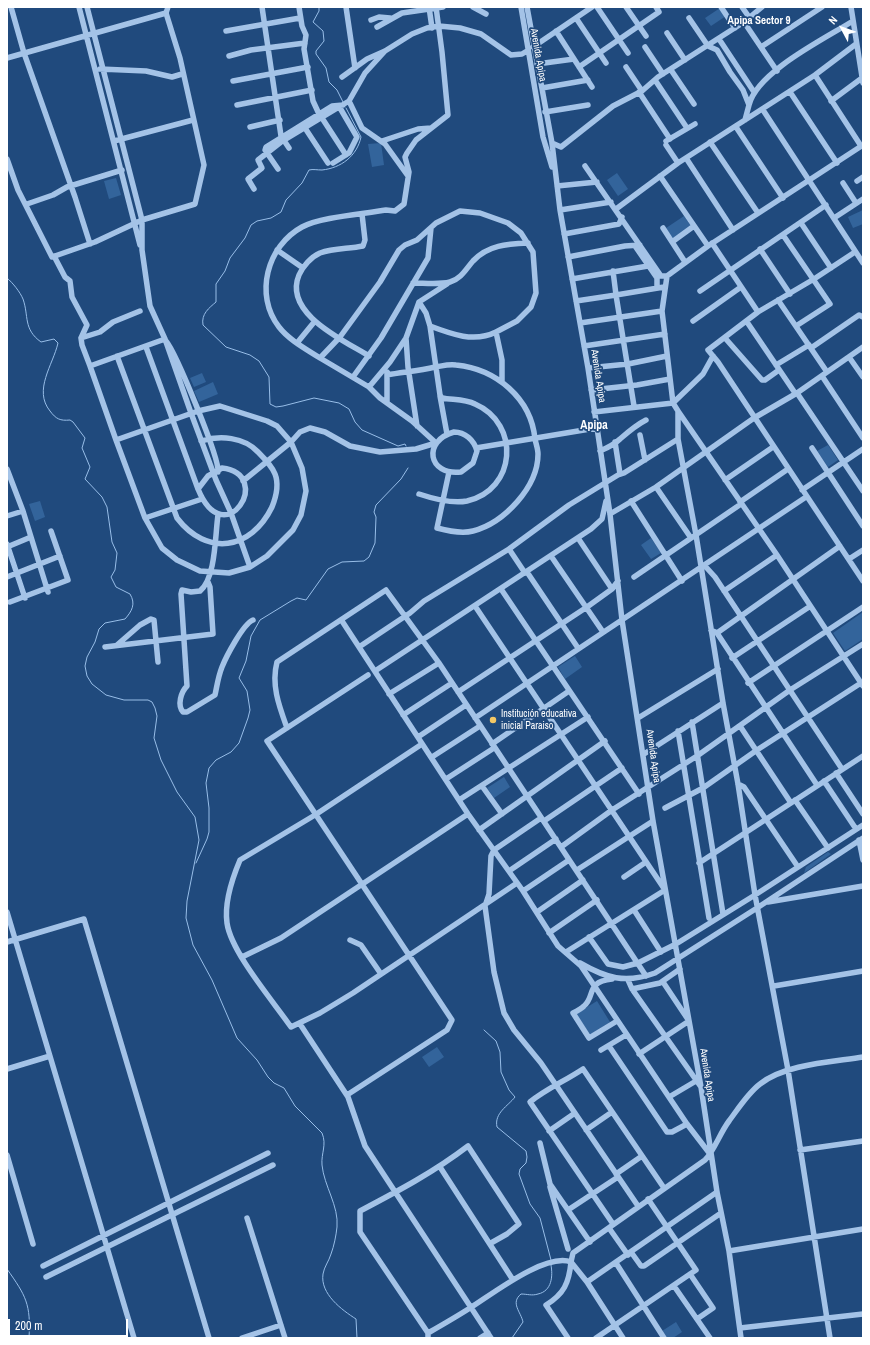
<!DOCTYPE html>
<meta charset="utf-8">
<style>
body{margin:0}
#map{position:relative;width:870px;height:1345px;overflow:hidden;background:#204a7d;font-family:"Archivo Narrow",sans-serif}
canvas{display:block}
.frame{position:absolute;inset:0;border:8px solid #fff;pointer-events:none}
.north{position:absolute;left:822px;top:8px;width:40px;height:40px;-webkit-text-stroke:3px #204a7d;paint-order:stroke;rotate:311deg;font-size:11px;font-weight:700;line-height:16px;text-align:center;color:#fff}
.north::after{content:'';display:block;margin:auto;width:14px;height:18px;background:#fff;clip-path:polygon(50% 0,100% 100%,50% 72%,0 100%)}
.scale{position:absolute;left:8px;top:1319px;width:120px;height:18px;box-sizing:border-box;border:2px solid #fff;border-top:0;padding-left:5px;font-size:12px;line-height:14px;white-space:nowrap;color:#fff;-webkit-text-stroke:3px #204a7d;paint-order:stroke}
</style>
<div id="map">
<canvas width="870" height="1345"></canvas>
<div class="frame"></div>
<div class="north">N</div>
<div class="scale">200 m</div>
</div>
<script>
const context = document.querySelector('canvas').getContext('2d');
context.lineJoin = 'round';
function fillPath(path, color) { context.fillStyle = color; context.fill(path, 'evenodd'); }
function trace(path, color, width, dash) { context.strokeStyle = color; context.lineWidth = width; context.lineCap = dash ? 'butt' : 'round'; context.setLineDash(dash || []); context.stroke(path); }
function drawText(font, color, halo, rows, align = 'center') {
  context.font = font + ' "Archivo Narrow",sans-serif'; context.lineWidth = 3.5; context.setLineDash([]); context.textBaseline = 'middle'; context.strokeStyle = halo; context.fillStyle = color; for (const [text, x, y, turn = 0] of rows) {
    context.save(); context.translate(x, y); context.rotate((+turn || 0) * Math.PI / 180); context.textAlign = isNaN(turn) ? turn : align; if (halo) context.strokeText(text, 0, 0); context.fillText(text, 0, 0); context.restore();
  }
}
const green = new Path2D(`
 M 720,8 L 726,16 L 711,26 L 705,18 Z
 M 381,143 L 384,165 L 372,167 L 368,144 Z
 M 617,173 L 628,189 L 618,196 L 607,180 Z
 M 116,178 L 121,195 L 109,199 L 104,181 Z
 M 863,210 L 863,224 L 853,228 L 848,217 Z
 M 684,216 L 691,226 L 673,239 L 666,228 Z
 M 202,373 L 206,382 L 194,387 L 190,378 Z
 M 213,382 L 218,394 L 199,402 L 194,391 Z
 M 828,445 L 838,460 L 828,467 L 817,451 Z
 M 40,501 L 45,517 L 35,521 L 29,504 Z
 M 651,538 L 661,553 L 651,559 L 641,545 Z
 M 863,612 L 863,639 L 845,651 L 833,633 Z
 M 575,656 L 582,667 L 565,679 L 558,667 Z
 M 504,777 L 510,787 L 494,798 L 487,788 Z
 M 828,852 L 831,854 L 804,873 L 806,867 Z
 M 597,1001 L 610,1022 L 590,1035 L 576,1014 Z
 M 437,1047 L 444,1057 L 429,1067 L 422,1057 Z
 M 676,1322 L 682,1332 L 673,1338 L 666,1338 L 662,1331 Z`);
const stream = new Path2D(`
 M 319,7 L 319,11 L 313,22 L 323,31 L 324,41 L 316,51 L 316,54 L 326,68 L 329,82 L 337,90 L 343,102
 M 346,108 L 361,137 C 357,156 341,168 322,170 C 317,170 313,169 309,170 L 302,183 L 286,200 L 281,212 L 271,218 L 257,221 L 251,225 L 245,238 L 230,258 L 225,271 L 216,284 L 216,302 C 209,308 201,314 203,325 L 226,347 L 250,355 L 259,361 L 269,377 L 270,404 L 276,407 L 283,406 L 314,398 L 339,403 L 349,409 L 355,422 L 362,430 L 398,446 L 405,444 L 406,446
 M 7,278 C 13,283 20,292 23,299 C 29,316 23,329 41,342 L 54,339 L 58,343 C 53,365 33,390 50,411 C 56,419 60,421 70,420 L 73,422 L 85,438 L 82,448 L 90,467 L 85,479 L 102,497 L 107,507 L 112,542 L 117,553 L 115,570 L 111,577 L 116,587 L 130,594 C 136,604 132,611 125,619 L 105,623 L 99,629 L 95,642 L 87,657 L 85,666 L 87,676 L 92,684 L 106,695 L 124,700 L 148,700 L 152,702 L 155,708 L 157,716 L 154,738 L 161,760 L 177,792 L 195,817 L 199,840 L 187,901 L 186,918 L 193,945 L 212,980 L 237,1038 L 257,1060 L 268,1077 L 274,1083 L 284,1088 L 295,1106 L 322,1133 C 327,1145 321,1153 322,1165 C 324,1186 339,1206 337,1227 C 336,1236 334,1246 331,1254 C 329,1261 324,1267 323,1274 C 320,1294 342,1310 356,1319 L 357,1338
 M 196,863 L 207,839 L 209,832 L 209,808 L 206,783 L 209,768 L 216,760 L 231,752 L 239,743 L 248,718 L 250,710 L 247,691 L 239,678 L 246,661 L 251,636 L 260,620 L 291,601 L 297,598 L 306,600 L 328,569 L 342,562 L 364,561 L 369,557 L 375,543 L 376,517 L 374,512 L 376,505 L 401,479 L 408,468
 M 484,1030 L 496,1041 L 500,1052 L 501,1072 L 509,1090 L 515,1097 C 508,1106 494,1113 497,1127 L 526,1151 L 527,1157 L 526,1163 L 520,1169 L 519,1174 L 530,1204 L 540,1218 L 551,1260
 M 7,1269 C 26,1296 31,1304 29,1338
 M 512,1338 L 523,1322 C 521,1312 510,1303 521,1294 C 527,1294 532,1296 538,1294 C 552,1291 553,1276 551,1265`);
const minor = new Path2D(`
 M 11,7 L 24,53 L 75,197 L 90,244
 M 79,7 L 140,245
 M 87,7 L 142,220 L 142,250 L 150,306 L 165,339 L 191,413 L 216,480 L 231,513 L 250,567
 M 262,7 L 281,136 L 289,148
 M 299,7 L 302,26 L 306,35 L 304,49 L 313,101 L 319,114
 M 346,7 L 355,68
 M 429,7 L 432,28
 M 436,7 L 442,52 L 448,115 L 416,140 L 407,153 L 405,157 L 409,172 L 404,204 L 395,211 L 386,210 C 364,214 320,217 302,227 C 267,246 254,295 279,327 C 289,340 306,349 320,358 L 340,337 L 380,282 L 399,250 L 405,245 L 417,240 L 436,223 L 460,211 L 480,213 L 508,223 L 521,233 L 533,252 L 536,293 L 531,307 L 517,321 L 496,332
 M 473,7 L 486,14
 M 521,7 L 543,137 L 552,167
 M 527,7 L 552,143 L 560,210 L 588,368 L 610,514 L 622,620 L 653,821 L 701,1087 L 717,1192 L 729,1251 L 741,1338
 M 597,7 L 628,53
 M 626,7 L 646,36
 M 721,7 L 735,28
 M 742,7 L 749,17
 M 851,7 L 863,83
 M 576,18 L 606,63
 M 689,18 L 708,46 L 717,50 L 730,72 L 743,90 L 749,105 L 745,120
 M 371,20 L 379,17 L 390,18
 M 744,22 L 777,71
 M 377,27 L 402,13 L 443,7
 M 226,31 L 300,18
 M 556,31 L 592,87
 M 667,33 L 685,60
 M 719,39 L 754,92
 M 533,47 L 592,7
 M 645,47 L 663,74
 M 761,47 L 822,7
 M 229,56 L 251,50 L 305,43
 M 7,58 L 166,13
 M 537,64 L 574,59
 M 579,67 L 659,12 L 656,7
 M 626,67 L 642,91
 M 100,69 L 146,71 L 172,77 L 182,74
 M 671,70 L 694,104
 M 815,75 L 861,146
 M 342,77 L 367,59 L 385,51 L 412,34 L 427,28 L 439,26 L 460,28 L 481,34 L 511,55 L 522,54 L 527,51
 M 655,80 L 687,128
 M 233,81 L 308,67
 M 542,88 L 588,80
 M 639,92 L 670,139
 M 790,92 L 837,163
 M 349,101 L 362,128 L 385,144 L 408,176
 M 831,101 L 862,78
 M 237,105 L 312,90
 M 749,105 C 757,72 824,39 853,21
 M 763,110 L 863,263
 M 545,112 L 588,105
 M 322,118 L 346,155
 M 250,127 L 280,120
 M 736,127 L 783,198
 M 305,128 L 328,163
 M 114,141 L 193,120
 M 382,141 L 418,129 L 431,128
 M 666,141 L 695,124
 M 710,142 L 758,213
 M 552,143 L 561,147 L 613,106 L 642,91 L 658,77 L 744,22 L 762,7
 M 666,145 L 678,163
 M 686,158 L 733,230
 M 7,159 L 18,190 L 52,257 L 95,242 L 142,220 L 195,204 L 204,165 L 180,58 L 166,13 L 168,7
 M 333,163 L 349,153 L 357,137 L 340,108
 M 585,166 L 661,276 L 667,276
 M 278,169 L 265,150 L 266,147 L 332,106 L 343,105
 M 660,176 L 708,246
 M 857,181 L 863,177
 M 843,183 L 856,203
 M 557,186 L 597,182
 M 254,189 L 248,179 L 262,168 L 258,160 L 281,142 L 349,101 L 365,73 L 385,51
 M 27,204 L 53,195 L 67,187 L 122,170
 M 616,209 L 678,163 L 815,75 L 856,44
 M 560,210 L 611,202
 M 362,214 L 365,240 L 363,246 C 349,249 334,248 320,253 C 311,257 303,266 299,275 C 283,313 343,340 369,356
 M 834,218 L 863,199
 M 801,223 L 831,268
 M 663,228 L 685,262
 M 564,234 L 619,224 L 622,217
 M 783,235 L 830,304 L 796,326
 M 672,242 L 694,226
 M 712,243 L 758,312
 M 635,246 L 657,278 L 657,288
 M 760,249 L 790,294
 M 277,250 L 303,268
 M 855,252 L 814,279 L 758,312 L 708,350 L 718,362 L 863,581
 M 54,256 L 65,277 L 70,281 L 72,297 L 87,325 L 81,338 L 82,345 L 90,366 L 116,440 L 145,518 L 162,548 L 177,560 L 200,571 L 229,573 L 250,567 L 267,556 L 293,530 L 301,515 L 306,491 L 302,468 L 291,442 L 277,426 L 267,421 L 220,406 L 198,411 L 116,440
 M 568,257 L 625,246 L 640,245
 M 572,279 L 648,266
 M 413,283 C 424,283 439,285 450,282 C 461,279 466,269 473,261 C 488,245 507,244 528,243
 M 700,291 L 826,205
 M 778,300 L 827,372
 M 576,301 L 616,295 L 613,271
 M 419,302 L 447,284
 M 693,321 L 741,287
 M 747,322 L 795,393
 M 580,323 L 662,311
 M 81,338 L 100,332 L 113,322 L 140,311
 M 406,338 L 408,367 L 417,426
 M 725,338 L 762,380 L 765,380 L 779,370
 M 166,341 C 176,353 220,459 218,472
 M 297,343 L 315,321
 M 584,346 L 665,334
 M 146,347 L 198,489 C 225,555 275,474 222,468 L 208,476 L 198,489
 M 811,348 L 859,315 L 863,317
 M 117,356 L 177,518 C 207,557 251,550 272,507 C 276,497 279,484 275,474 C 272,466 264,458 258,452 C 244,437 220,435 201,441
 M 849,357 L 863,377
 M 776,365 L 809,345
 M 90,366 L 165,339
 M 588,368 L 628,364 L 667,356
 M 387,375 C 403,372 419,371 435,367 C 442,366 448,364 456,365 C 496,369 531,398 535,439 C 536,444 538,449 538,454 C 538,487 504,523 473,531 C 462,534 448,531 437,528 L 449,472
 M 822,376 L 863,438
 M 353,377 L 381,338 L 428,258 L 431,228
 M 369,387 L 390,362 L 406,338 L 419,302 L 426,313 L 430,326 C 451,334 474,343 496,332 L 502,360 L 502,382
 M 591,390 L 637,385 L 670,379
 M 797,393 L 863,491
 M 440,396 L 447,434
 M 387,403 L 387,372
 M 634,406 L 616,295 L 664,287
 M 678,411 L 777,555 L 863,686
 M 594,412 L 673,403 L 703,374 L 713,356
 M 454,432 C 465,432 474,440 477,451 L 473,463 L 461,472 C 428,476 422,441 454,432 Z
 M 640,435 L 645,460
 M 615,442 L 620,474
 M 476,448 L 596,428
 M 812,448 L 863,526
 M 600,451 C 607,448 615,444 620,439 C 628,432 636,425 646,420
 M 7,469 L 23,511 L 48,592
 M 725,480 L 773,447
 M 243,481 L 291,442 L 300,432 L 310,428 L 325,432 L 350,446 L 380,452 L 416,449 L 436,443 L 412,421 L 380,398 L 369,387 L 320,358
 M 656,487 L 691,538
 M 802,490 L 863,449
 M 419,494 C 434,499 452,504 467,501 C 516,490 521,424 475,404 C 465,399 453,400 442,398 L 440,395 L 430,326
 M 631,501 L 682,581
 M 740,502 L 788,469
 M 610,514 L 656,487 L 754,418 L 797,393 L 863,347
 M 218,515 C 215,535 216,578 200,591 L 191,592 L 182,590 L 181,594 L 187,686 C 181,692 177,705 183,712 L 187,712 L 215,695 C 217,686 218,677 222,667 C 226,657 243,624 253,620
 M 7,516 L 23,511
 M 145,518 L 202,499
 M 578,538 L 612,589
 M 7,544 L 25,598
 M 7,547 L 31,537
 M 509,549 L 525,573
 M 551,556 L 603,632
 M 849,559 L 863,550
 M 705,566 L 715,577 L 842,769
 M 527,572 L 578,648
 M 7,577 L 60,556
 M 634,577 L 741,504
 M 501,589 L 639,794
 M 724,591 L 777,555
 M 10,602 L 68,580 L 51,531
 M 475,606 L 665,890 L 566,952
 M 342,621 L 468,814 L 523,891 L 558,946 L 581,966 L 687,1124 L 710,1154
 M 711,630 L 717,633 L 817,785
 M 717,633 L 840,546
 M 117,645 L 140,625 L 151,619 L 154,620 L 158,662
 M 105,647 L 213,634 L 210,587 L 208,582
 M 359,647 L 410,613 L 424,601 L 509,549 L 569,505 L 618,475 L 624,473 L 678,439
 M 732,658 L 809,607
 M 375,671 L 591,529 L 602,519 L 606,501
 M 748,683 L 863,607
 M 458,692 L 587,607 L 612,589 L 618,581
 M 389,694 L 439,663
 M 403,715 L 452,683
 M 475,718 L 806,497
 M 638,718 L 718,669
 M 692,722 L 723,914
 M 740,726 L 791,803
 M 287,728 C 279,706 271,685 277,662 L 386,590 L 439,663 L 646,976
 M 678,731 L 709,918
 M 418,737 L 466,705
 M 422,744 L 315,815 L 240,860 C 232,879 224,902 227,923 C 231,952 273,1001 291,1027 L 320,1013 L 353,993 L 517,883
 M 492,744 L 569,691
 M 644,754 L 723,703
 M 432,757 L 480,726
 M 836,773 L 863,814
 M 446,779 L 494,748
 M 824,781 L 856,829
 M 738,784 L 744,787 L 798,867
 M 482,786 L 502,814
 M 459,800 L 588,717
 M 795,800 L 828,848
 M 665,808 L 703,788 L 757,750 L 861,683
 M 541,818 L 494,850 L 491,856 L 489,894 L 485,906 L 494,972 L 504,1013 L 514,1030 L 541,1063 L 638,1206
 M 544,821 L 622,768
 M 479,830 L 605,741
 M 859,840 L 863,860
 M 561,847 L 612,810 L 697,756 L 790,690 L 863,644
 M 699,863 L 863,756
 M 577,870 L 653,821
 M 509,871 L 556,839
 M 624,877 L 646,862
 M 523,891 L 569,860
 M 768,902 L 863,886
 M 634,910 L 661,952
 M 7,912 L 134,1338
 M 537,912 L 583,880
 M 549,933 L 597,900
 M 589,937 L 608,964 L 623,967 L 638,963 L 676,944 L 755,895 L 863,825
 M 350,940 L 361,945 L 381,974
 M 7,942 L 84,919 L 209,1338
 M 242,957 L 281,938 L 468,814
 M 580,963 C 606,978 625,984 655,973 L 757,908 L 863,838
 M 612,979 C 585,982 596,996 584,1006 C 581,1009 577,1011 573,1013 L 589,1038 L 617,1021
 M 628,980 L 632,989 L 701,1087
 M 774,986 L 863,971
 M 632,989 L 660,983 L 680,969
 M 300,1024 L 348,1097 L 365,1146 L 491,1338
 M 609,1046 L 667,1132 L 672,1132 L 687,1124
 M 601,1050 L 626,1035
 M 639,1054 L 689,1021 L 663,982
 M 7,1069 L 50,1056
 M 347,1095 L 447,1030 L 452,1020 L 267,741 L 368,675
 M 669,1097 L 696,1081
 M 586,1130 L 612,1112
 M 549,1131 L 575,1113
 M 540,1143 L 550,1184 L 590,1242
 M 800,1150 L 863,1141
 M 7,1155 L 33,1244
 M 440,1167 L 513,1280
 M 616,1174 L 642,1156
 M 550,1187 L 568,1249
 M 568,1210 L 618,1177
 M 247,1218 L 285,1338
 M 613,1224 L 530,1102 C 546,1089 565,1081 583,1069 L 664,1188
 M 609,1228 L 628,1255
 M 729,1251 L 863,1229
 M 631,1252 L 641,1266 L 644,1266 L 721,1213
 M 616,1263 L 664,1338
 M 43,1266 L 268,1153
 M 690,1274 L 713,1308 L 697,1319
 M 46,1277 L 273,1165
 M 587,1282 L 717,1192
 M 674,1286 L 710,1338
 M 740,1328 L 863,1314
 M 428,1333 C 442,1325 456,1317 470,1308 C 491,1295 546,1252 571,1262 C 569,1283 564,1294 546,1305 L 568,1338
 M 242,1338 L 281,1325
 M 428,1338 L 428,1333 L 360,1232 L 360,1211 C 398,1191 434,1172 468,1146 L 519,1224 L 507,1234 L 491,1243
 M 480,1338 L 488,1333
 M 596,1338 L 696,1270 L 648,1199
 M 623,1338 L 587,1282 L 571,1262 L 573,1253 L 705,1160 C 714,1151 720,1133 729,1121 C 738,1109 748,1093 760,1084 C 785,1064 832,1062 863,1057
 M 830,1338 L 788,1070 L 755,895 L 738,784 L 723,703 L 696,535 L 678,439 L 678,411 L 673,403 L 662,311 L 667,276 L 708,246 L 863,145`);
const markers = [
 [493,720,4,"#f4c865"]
];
const streetNames = [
 ["Avenida Apipa",538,55,80],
 ["Avenida Apipa",598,376,81],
 ["Avenida Apipa",653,756,82],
 ["Avenida Apipa",707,1075,81]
];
const poiNames = [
 ["Institución educativa",501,714],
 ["inicial Paraiso",501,726]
];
const neighbourhoodNames = [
 ["Apipa Sector 9",759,21]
];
const quarterNames = [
 ["Apipa",594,426]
];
fillPath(green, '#33649b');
trace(stream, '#98bee8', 1);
trace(minor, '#a4c3e7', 5.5);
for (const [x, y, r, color] of markers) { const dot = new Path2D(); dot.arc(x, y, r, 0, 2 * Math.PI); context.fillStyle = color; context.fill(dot); trace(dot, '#204a7d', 1.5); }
drawText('10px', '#fff', '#204a7d', streetNames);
drawText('10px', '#fff', '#204a7d', poiNames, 'left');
drawText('bold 11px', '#fff', '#204a7d', neighbourhoodNames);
drawText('bold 12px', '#fff', '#204a7d', quarterNames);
</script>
